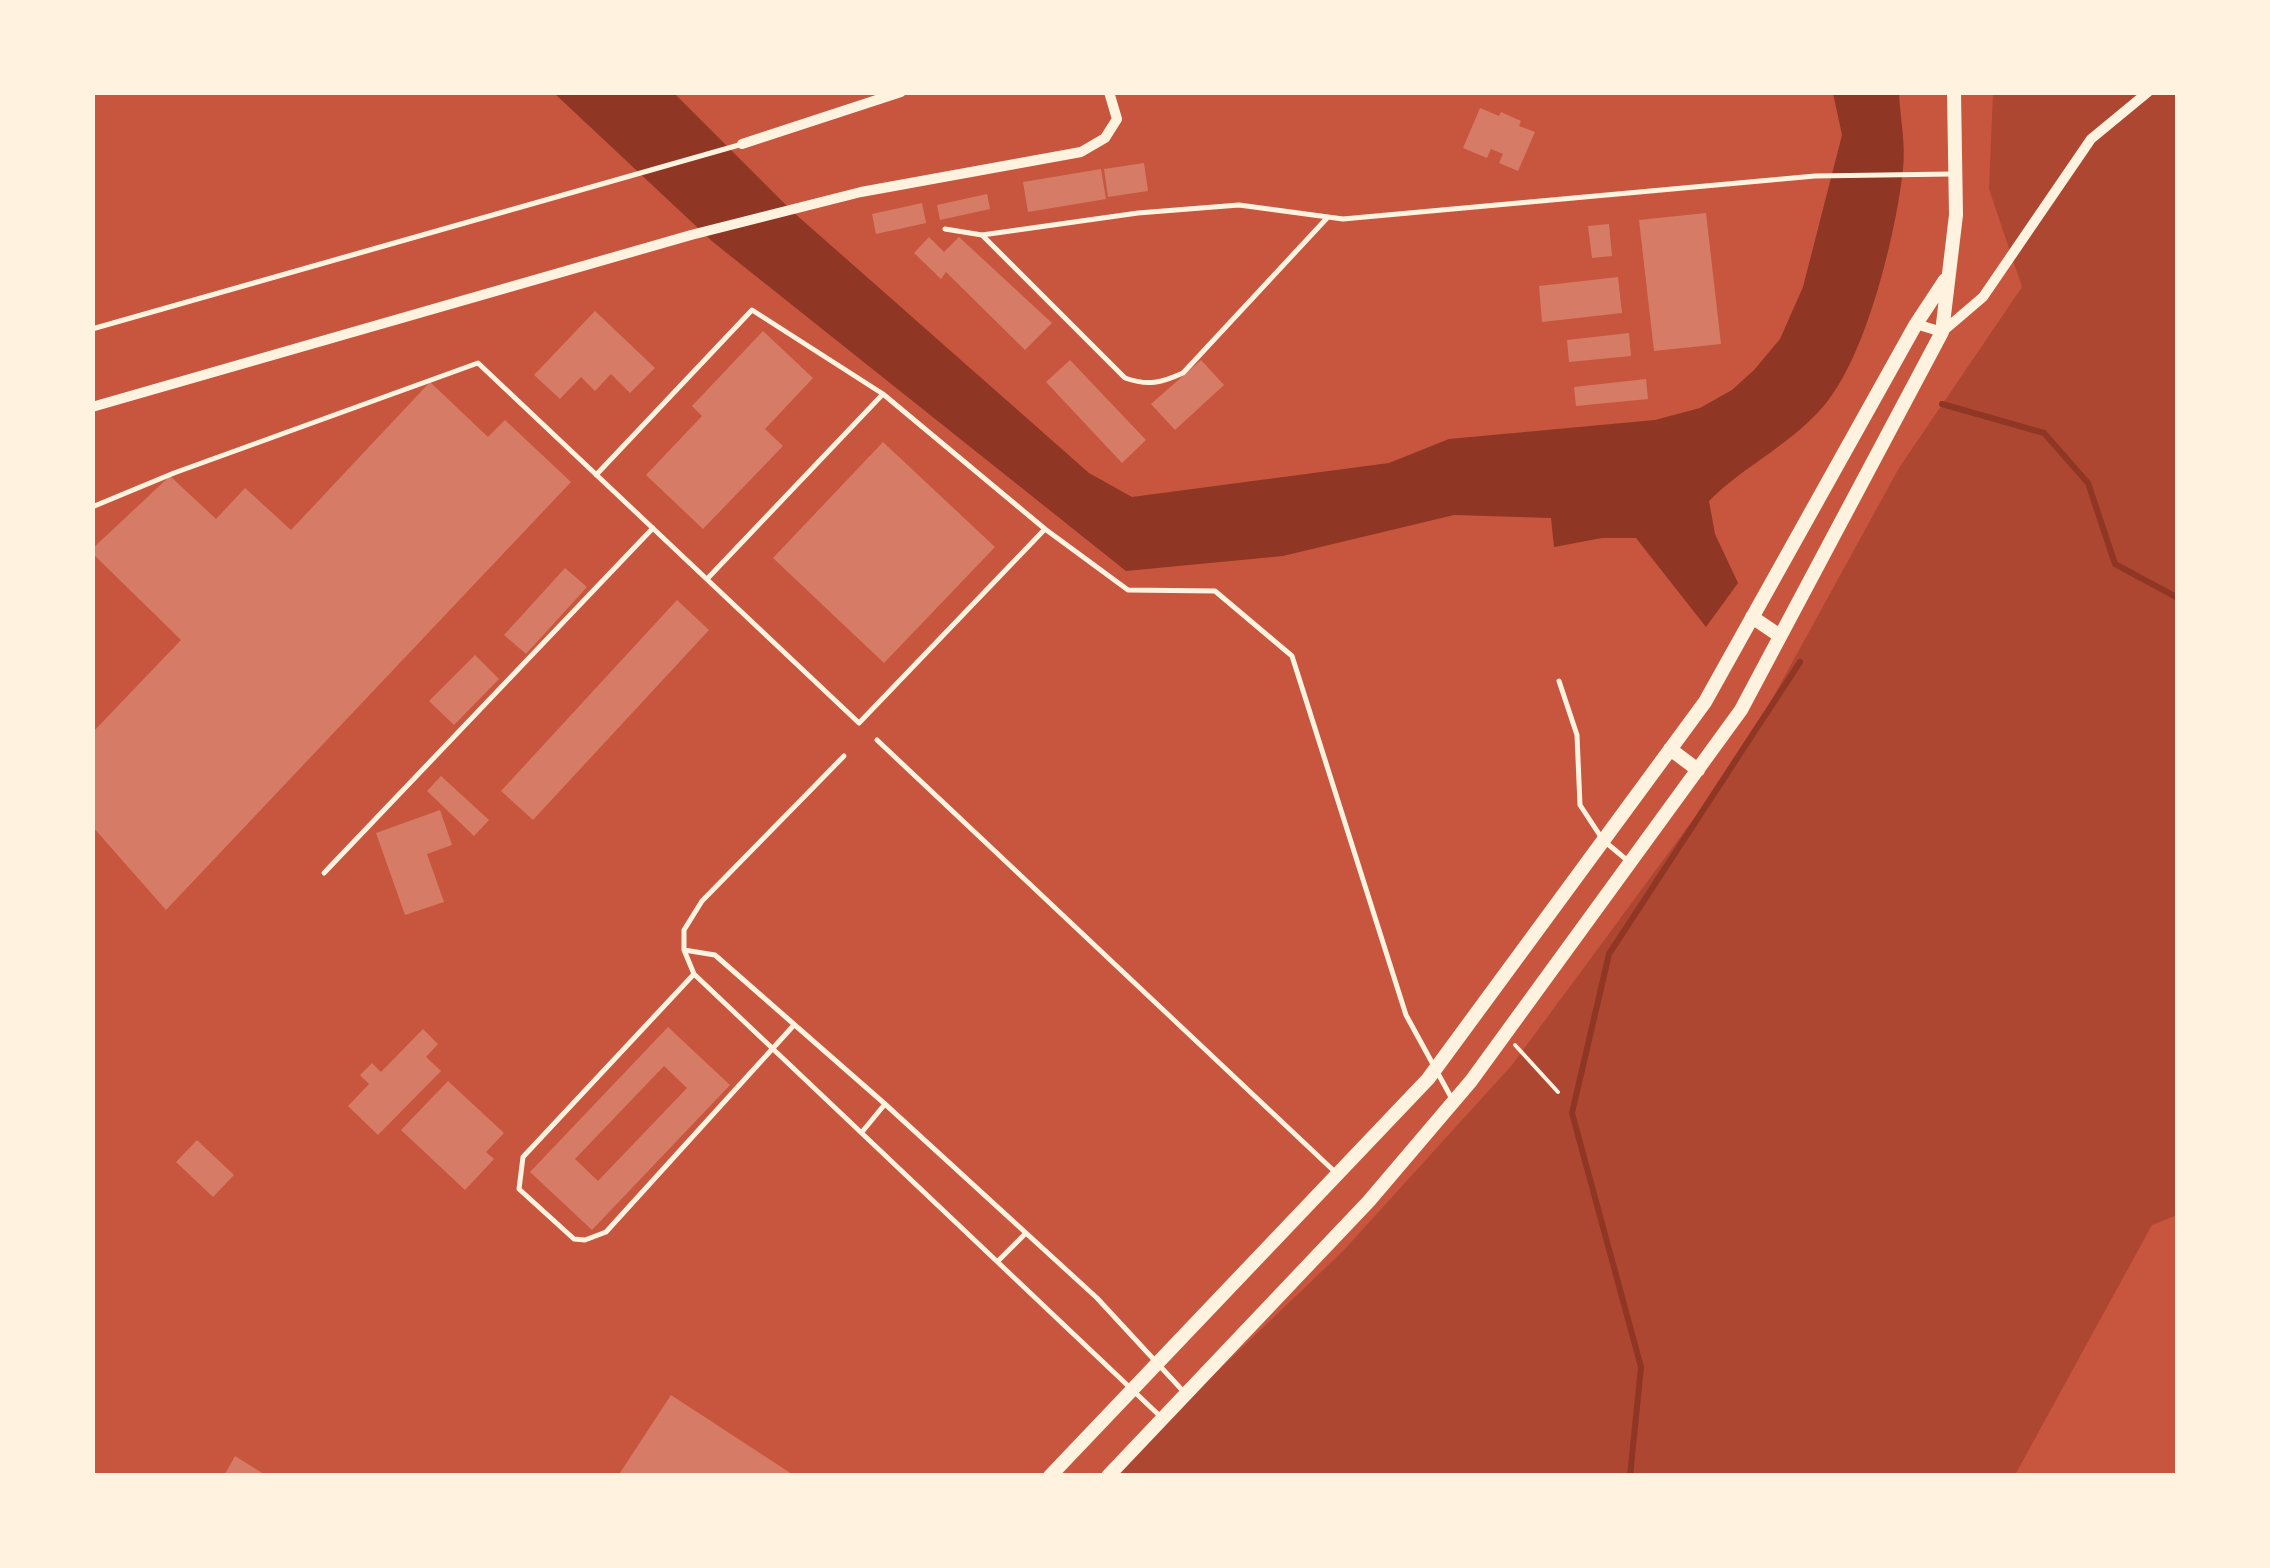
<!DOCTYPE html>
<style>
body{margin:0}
#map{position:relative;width:2270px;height:1568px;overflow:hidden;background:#c8553d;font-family:Arial,sans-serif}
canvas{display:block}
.frame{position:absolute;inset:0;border:95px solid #fff3e0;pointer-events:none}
</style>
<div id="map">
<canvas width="2270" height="1568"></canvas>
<div class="frame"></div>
</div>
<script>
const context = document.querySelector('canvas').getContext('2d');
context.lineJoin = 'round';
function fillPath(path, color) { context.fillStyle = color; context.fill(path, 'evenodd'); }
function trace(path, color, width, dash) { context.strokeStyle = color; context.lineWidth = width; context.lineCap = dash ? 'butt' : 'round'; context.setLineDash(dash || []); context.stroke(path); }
const green = new Path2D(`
 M 1993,93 L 2177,93 L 2177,1215 L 2152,1225 L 2015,1475 L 1108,1476 L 1343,1251 L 1512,1065 L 1743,752 L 1899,468 L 2022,287 L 1989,189 Z`);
const water = new Path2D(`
 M 554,93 L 674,93 L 792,211 L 1089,473 L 1132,497 L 1389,463 L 1449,439 L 1655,420 L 1700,408 L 1732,390 L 1754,370 L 1780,339 L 1803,287 L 1842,135 L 1833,93 L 1899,93 C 1900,117 1906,145 1903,169 C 1896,234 1867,352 1827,402 C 1794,443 1745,465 1709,501 L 1715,534 L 1738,583 L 1706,627 L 1636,538 L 1602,538 L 1554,547 L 1551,518 L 1454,515 L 1283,556 L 1126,571 L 713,242 Z`);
const stream = new Path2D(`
 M 1942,404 L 2044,433 L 2088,483 L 2115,564 L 2178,598
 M 1630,1476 L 1641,1367 L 1572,1113 L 1609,954 L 1800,662`);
const building = new Path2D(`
 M 1480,108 L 1499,116 L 1501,112 L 1521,121 L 1519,126 L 1535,132 L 1518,171 L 1499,163 L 1503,154 L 1491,149 L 1487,158 L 1463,148 Z
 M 1144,163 L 1148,191 L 1108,197 L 1104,169 Z
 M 1101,169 L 1106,199 L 1028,212 L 1023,182 Z
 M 987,194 L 990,209 L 940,220 L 937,205 Z
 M 922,203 L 926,223 L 876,234 L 872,214 Z
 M 1706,213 L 1721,344 L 1654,351 L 1639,220 Z
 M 1609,224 L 1612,256 L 1592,258 L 1588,226 Z
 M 929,237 L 944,252 L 959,237 L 1052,323 L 1025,350 L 946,272 L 941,279 L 914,253 Z
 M 1618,277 L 1622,313 L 1542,322 L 1539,286 Z
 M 595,311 L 655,368 L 630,393 L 611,374 L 595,391 L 581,377 L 560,399 L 534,375 Z
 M 763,331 L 813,378 L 765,429 L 783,446 L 703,529 L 646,475 L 702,416 L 692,406 Z
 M 1629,333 L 1631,356 L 1569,362 L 1567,340 Z
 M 1070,360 L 1146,440 L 1122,463 L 1046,382 Z
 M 1201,360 L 1224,385 L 1175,430 L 1151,404 Z
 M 1646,379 L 1648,399 L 1576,406 L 1574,387 Z
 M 430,382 L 488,437 L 505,420 L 571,482 L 166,910 L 92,826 L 92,733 L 181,640 L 92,553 L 92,549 L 170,476 L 216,519 L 245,488 L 291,530 Z
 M 883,442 L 995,547 L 884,663 L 773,558 Z
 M 565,568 L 587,587 L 526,654 L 504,635 Z
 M 677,600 L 709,630 L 533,820 L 501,791 Z
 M 475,655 L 499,679 L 454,725 L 429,701 Z
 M 441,776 L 489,820 L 474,836 L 427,791 Z
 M 440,810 L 452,845 L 427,854 L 444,902 L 405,915 L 376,833 Z
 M 668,1027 L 730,1085 L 592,1230 L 530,1172 ZM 664,1066 L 687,1088 L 598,1181 L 575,1159 Z
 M 423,1029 L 438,1044 L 426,1057 L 441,1071 L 378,1135 L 348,1106 L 369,1084 L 360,1075 L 372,1063 L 381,1072 Z
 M 448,1081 L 504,1133 L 486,1152 L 494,1159 L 465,1190 L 401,1130 Z
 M 197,1140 L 234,1175 L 213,1197 L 176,1162 Z
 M 671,1395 L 795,1476 L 618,1476 Z
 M 235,1456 L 267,1476 L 224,1476 Z`);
const path = new Path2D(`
 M 1515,1045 L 1558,1092`);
const service = new Path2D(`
 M 945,229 L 982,235 L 1138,213 L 1239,205 L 1343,219 L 1815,176 L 1951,174
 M 982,235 L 1125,378 C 1148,386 1161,383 1183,373 L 1328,217
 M 92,329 L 739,145
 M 596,475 L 752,310 L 883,394 L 1045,529 L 1128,590 L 1215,591 L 1292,656 L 1406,1015 L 1452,1099
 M 92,507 L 174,473 L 478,363 L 859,723 L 1045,529
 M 707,579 L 883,394
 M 1559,681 L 1577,735 L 1580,805 L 1603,840 L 1628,861
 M 877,740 L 1334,1171
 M 324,873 L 653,528
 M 684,950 L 684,930 L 702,901 L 844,756
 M 694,974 L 523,1157 L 519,1189 L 574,1239 L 585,1240 L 606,1232 L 794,1025
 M 862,1132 L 885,1104
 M 998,1261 L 1026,1233
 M 1162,1418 L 694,974 L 684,950 L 715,955 L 885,1104 L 1097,1298 L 1183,1391`);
const minor = new Path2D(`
 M 742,144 L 901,92
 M 1916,324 L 1942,332 L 1983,297 L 2091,139 L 2148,92
 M 92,407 L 691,235 L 861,192 L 1081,152 L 1105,138 L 1117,119 L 1109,92`);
const secondary = new Path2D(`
 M 1752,617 L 1780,636
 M 1670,749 L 1698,770
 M 1050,1476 L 1428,1079 L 1705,702 L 1916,324 L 1945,280
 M 1108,1476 L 1369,1201 L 1471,1081 L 1741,710 L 1942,332 L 1956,215 L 1954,92`);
fillPath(green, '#ae4732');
fillPath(water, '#8f3625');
trace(stream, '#8f3625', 6);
fillPath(building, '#d67c66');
trace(path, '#fff3e0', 4);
trace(service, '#fff3e0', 5);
trace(minor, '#fff3e0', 10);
trace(secondary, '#fff3e0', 14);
</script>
